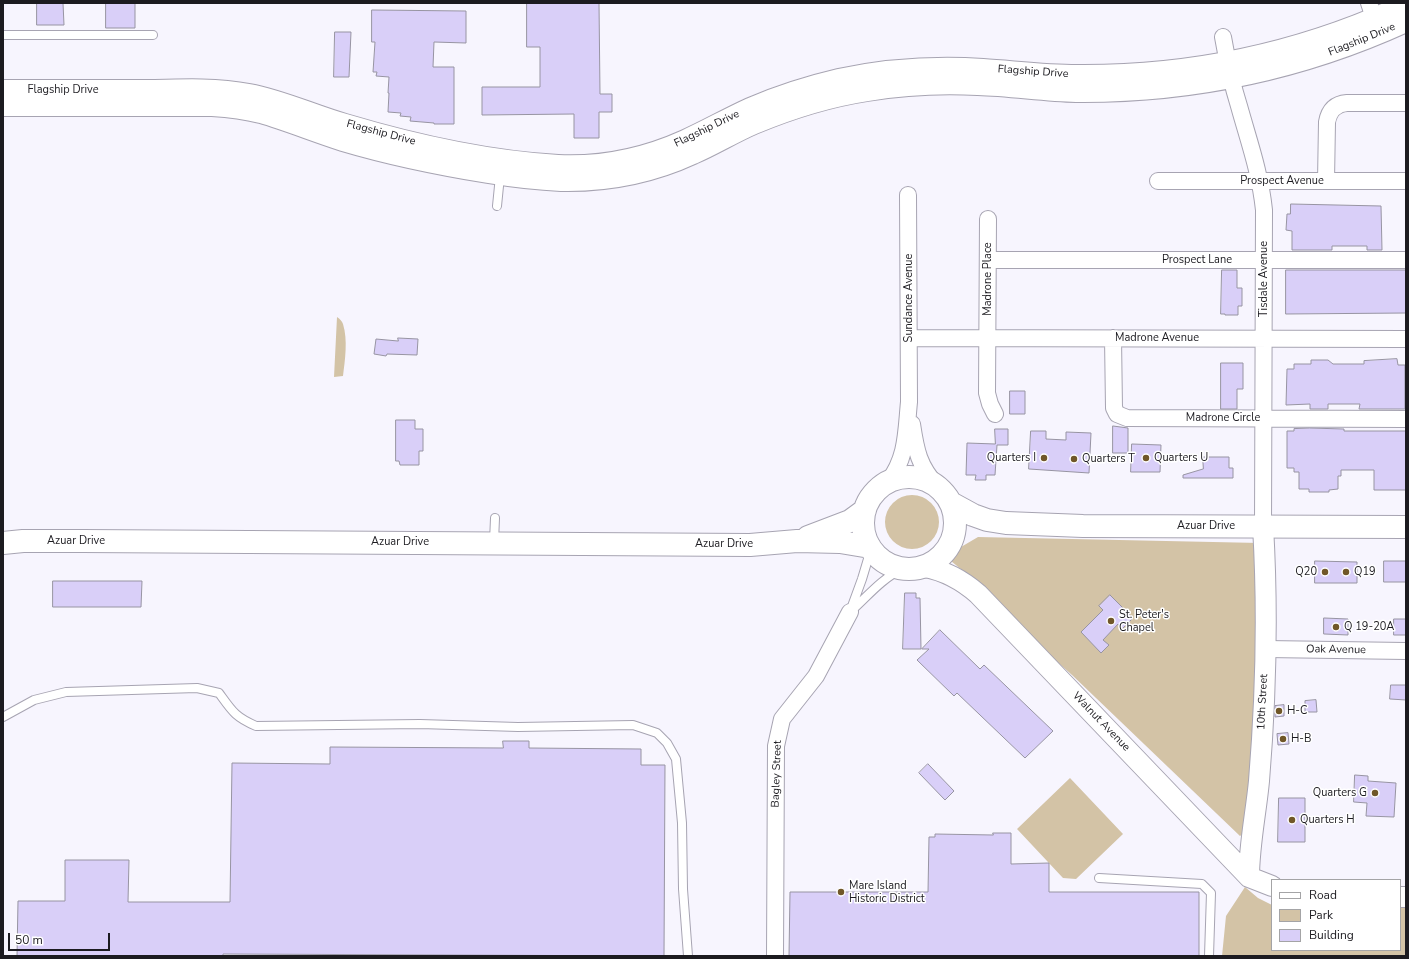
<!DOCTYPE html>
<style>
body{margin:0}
#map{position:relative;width:1409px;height:959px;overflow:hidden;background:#f7f5fe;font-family:"Nunito Sans",sans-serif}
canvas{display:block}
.frame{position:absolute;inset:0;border:4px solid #1c1b20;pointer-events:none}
.legend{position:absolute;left:1271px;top:879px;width:130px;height:72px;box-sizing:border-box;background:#fff;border:1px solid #a4a4a6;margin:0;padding:5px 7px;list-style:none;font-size:12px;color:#1c1b20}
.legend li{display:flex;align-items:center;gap:8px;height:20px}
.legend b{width:20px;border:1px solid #a4a4a6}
.scale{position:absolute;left:8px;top:933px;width:102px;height:18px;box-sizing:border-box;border:2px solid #1c1b20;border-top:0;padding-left:5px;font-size:12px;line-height:14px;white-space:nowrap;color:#1c1b20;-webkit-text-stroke:3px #fff;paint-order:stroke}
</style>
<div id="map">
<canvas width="1409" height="959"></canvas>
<div class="frame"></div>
<ul class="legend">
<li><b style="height:5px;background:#fff"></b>Road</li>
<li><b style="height:11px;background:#d3c3a6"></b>Park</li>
<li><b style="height:11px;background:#d9cff8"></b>Building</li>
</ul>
<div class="scale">50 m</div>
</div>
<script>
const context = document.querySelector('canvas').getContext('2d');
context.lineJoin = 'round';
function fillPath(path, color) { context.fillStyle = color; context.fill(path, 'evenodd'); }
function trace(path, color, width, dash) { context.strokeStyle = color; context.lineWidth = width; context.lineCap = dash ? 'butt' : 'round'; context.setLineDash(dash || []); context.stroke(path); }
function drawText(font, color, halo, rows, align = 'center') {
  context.font = font + ' "Nunito Sans",sans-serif'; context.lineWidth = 3; context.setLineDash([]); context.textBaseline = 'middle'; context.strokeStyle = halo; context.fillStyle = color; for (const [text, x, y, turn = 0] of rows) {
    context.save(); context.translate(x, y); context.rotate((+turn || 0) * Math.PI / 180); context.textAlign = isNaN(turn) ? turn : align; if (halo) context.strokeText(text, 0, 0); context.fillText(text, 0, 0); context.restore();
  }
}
const green = new Path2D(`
 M 337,317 C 340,319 342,321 343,324 C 348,340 345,360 343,376 L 334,377 Z
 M885 522a27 27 0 1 1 54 0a27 27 0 1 1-54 0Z
 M 978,537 L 1260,543 L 1249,829 L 1240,836 L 1072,675 C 1030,639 995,595 951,561 L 961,547 Z
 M 1070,778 L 1123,834 L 1076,879 L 1063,878 L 1017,829 Z
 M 1245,887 L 1258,898 L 1272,905 L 1272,950 L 1400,950 L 1400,908 L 1406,908 L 1406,956 L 1222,956 L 1226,916 Z`);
const building = new Path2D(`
 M 37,3 L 63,3 L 64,25 L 37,25 Z
 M 106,3 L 135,3 L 135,28 L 106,28 Z
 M 527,3 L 599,3 L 600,94 L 612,94 L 612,112 L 599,112 L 599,138 L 574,138 L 574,114 L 482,115 L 482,87 L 540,87 L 540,47 L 527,47 Z
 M 372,10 L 466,11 L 466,43 L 434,42 L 433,67 L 454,67 L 454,124 L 434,124 L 434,123 L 410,121 L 411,117 L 400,116 L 401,113 L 388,112 L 389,93 L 388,93 L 389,77 L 376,76 L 377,72 L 373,72 L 375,42 L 372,42 Z
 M 335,32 L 351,32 L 349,77 L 334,77 Z
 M 1291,204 L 1381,206 L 1382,250 L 1367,250 L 1367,246 L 1332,246 L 1332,250 L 1292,250 L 1292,231 L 1286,230 L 1287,214 L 1290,214 Z
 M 1222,270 L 1237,270 L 1237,288 L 1242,288 L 1242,306 L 1238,306 L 1238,315 L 1225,315 L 1225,314 L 1221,314 Z
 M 1286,270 L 1406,270 L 1406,313 L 1286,314 Z
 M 398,338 L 418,339 L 417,355 L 387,354 L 386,356 L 374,354 L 376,339 L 398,341 Z
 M 1397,359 L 1398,365 L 1405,365 L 1405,409 L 1359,409 L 1360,404 L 1328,404 L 1328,409 L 1310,409 L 1310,404 L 1286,405 L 1287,369 L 1294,369 L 1294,364 L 1311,364 L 1311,360 L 1328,360 L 1333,364 L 1364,364 L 1364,361 Z
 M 1221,363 L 1243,363 L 1243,389 L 1237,389 L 1237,409 L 1221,409 Z
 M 1010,391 L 1025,391 L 1025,414 L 1010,414 Z
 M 396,420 L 415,420 L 415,429 L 423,429 L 423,451 L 419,451 L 419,465 L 400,465 L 399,461 L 396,461 Z
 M 1113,426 L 1128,428 L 1128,453 L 1113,453 Z
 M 1310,428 L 1344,429 L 1344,431 L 1406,431 L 1406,490 L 1374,490 L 1374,470 L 1341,470 L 1341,476 L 1338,476 L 1338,489 L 1329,490 L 1329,492 L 1309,492 L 1309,489 L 1299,489 L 1299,472 L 1294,472 L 1294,468 L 1287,468 L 1287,431 L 1294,431 L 1294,429 Z
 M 995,429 L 1008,429 L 1008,445 L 997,445 L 995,475 L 986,475 L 986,480 L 975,480 L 976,475 L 966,475 L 967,443 L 995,444 Z
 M 1031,431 L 1046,431 L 1046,439 L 1066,440 L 1066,432 L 1091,433 L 1089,473 L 1029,469 Z
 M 1132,444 L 1161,445 L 1160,472 L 1131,472 Z
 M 1203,457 L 1229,457 L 1229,468 L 1233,468 L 1233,478 L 1183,478 L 1183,475 L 1203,469 Z
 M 1315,561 L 1357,562 L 1357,583 L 1315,583 Z
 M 1384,561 L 1406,561 L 1406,582 L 1384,582 Z
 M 53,581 L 142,581 L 141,607 L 53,607 Z
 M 905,593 L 916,593 L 916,598 L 920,598 L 921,649 L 903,649 Z
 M 1110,595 L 1133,618 L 1122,629 L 1118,624 L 1103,640 L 1109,645 L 1101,653 L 1081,632 L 1103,610 L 1099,606 Z
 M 1324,618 L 1348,619 L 1348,635 L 1324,634 Z
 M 1394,619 L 1406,619 L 1406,635 L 1394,635 Z
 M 940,630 L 980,669 L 984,665 L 1053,731 L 1025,758 L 957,693 L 954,696 L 917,660 L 929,649 L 922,649 Z
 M 1391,685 L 1406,685 L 1406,700 L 1390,699 Z
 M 1316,700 L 1317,712 L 1305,712 L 1305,701 Z
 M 1284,705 L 1284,716 L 1275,717 L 1275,706 Z
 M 1288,733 L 1289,744 L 1278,745 L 1277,734 Z
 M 503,741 L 529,741 L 529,748 L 641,749 L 641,765 L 665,765 L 664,956 L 223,954 L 223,956 L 17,956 L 18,901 L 65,901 L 65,860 L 129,860 L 128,902 L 230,902 L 232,763 L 330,764 L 330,747 L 503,748 Z
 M 928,764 L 954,791 L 945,800 L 919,773 Z
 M 1355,775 L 1368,776 L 1368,781 L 1396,783 L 1394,817 L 1366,816 L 1367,803 L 1354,802 Z
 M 1279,798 L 1305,798 L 1305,842 L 1278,842 Z
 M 993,833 L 1011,833 L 1011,864 L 1049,863 L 1049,892 L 1199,892 L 1199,956 L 789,956 L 790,892 L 928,892 L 929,837 L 935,837 L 935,834 L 993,835 Z`);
const service = new Path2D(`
 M 3,35 L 153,35
 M 497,206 L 500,176
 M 494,542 L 495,518
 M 851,609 L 862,579 L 871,549
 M 850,612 C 867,597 881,579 902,569
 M 3,717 L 34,700 L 66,692 L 197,688 L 219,693 C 232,711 235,717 256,726 L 420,724 L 518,727 L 633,725 L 657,733 L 667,743 L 676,759 L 682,823 L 683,889 L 688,956
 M 1099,878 L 1202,884 L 1211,893 L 1209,956`);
const minor = new Path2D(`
 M 1369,3 L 1374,18
 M 1223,37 C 1227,60 1232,84 1239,106 C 1249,142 1260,172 1264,210 L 1263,526
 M 1158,181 L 1406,181
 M 1326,181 L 1327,122 C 1329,111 1335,104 1347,103 L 1406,103
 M 988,219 L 987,393 L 990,404 L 995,414
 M 988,260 L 1406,260
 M 909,338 L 1406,339
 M 1113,338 L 1114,408 L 1117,414 L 1127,418 L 1406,419
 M 912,424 C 916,451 919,466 937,486
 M 888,482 C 907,458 906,432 909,402 L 908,195
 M 1266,649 L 1406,651
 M 775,956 L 776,746 L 782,719 L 816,676 L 850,612`);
const tertiary = new Path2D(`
 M 3,90 C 54,90 104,90 155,90 C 186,89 218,88 249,94 C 282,100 313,115 345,124 C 412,144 489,161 558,165 C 602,167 645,158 685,140 C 707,130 728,118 750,108 C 778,96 809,86 839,79 C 886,69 935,66 983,69 C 1014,71 1045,75 1077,75 C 1192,76 1301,53 1406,4
 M 3,106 L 212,106 C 228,107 245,109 261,113 C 288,121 315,132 343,141 C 390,155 439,165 488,173 C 512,177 537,180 561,181 C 607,182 652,173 693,154 C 714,145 733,133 754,124 C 790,109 828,97 867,91 C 903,85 940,83 978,85 C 1011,86 1043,91 1076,92 C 1192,93 1301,70 1406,22
 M 925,567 C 946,571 962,580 978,594 L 1249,877 L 1272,886
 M 1249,877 C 1249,845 1256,813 1259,781 C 1266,696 1268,611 1263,526
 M 1400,897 L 1406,897`);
const secondary = new Path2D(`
 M863 523a46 46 0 1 1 92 0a46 46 0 1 1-92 0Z
 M 951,503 L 973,515 L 987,520 L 1006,523 L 1083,526 L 1406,527
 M 808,537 L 850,521 L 865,510
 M 3,543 L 23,541 L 82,541 L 750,545 L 797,541 L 840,542 L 870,547`);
const markers = [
 [1044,458,4,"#705728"],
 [1146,458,4,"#705728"],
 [1074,459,4,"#705728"],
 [1325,572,4,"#705728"],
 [1346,572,4,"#705728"],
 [1111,621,4,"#705728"],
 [1336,627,4,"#705728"],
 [1279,711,4,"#705728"],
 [1283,739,4,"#705728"],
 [1375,793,4,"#705728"],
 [1292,820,4,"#705728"],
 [841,892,4,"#705728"]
];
const streetNames = [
 ["Flagship Drive",1362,40,-22],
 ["Flagship Drive",1033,72,4],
 ["Flagship Drive",63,90],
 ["Flagship Drive",707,129,-26],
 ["Flagship Drive",381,133,15],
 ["Prospect Avenue",1282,181],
 ["Prospect Lane",1197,260],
 ["Madrone Place",988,279,-90],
 ["Tisdale Avenue",1264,279,-90],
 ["Sundance Avenue",909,298,-90],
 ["Madrone Avenue",1157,338],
 ["Madrone Circle",1223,418],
 ["Azuar Drive",1206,526],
 ["Azuar Drive",76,541],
 ["Azuar Drive",400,542],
 ["Azuar Drive",724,544],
 ["Oak Avenue",1336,650,1],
 ["10th Street",1263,702,-87],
 ["Walnut Avenue",1101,722,46],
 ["Bagley Street",777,774,-88]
];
const poiNames = [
 ["Quarters I",1036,458,"right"],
 ["Quarters U",1154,458],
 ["Quarters T",1082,459],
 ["Q20",1317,572,"right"],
 ["Q19",1354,572],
 ["St. Peter's",1119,615],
 ["Chapel",1119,628],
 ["Q 19-20A",1344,627],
 ["H-C",1287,711],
 ["H-B",1291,739],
 ["Quarters G",1367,793,"right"],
 ["Quarters H",1300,820],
 ["Mare Island",849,886],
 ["Historic District",849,899]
];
fillPath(green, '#d3c3a6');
fillPath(building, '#d9cff8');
trace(building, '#9794a2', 1);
trace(service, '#a7a4b2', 10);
trace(minor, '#a7a4b2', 18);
trace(tertiary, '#a7a4b2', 22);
trace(secondary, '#a7a4b2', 24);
trace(service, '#fff', 8);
trace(minor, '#fff', 16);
trace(tertiary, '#fff', 20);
trace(secondary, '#fff', 22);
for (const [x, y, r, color] of markers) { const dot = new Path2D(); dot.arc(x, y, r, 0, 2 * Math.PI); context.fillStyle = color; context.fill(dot); trace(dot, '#fff', 1.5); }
drawText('11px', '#1c1b20', '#fff', streetNames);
drawText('11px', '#1c1b20', '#fff', poiNames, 'left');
</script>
